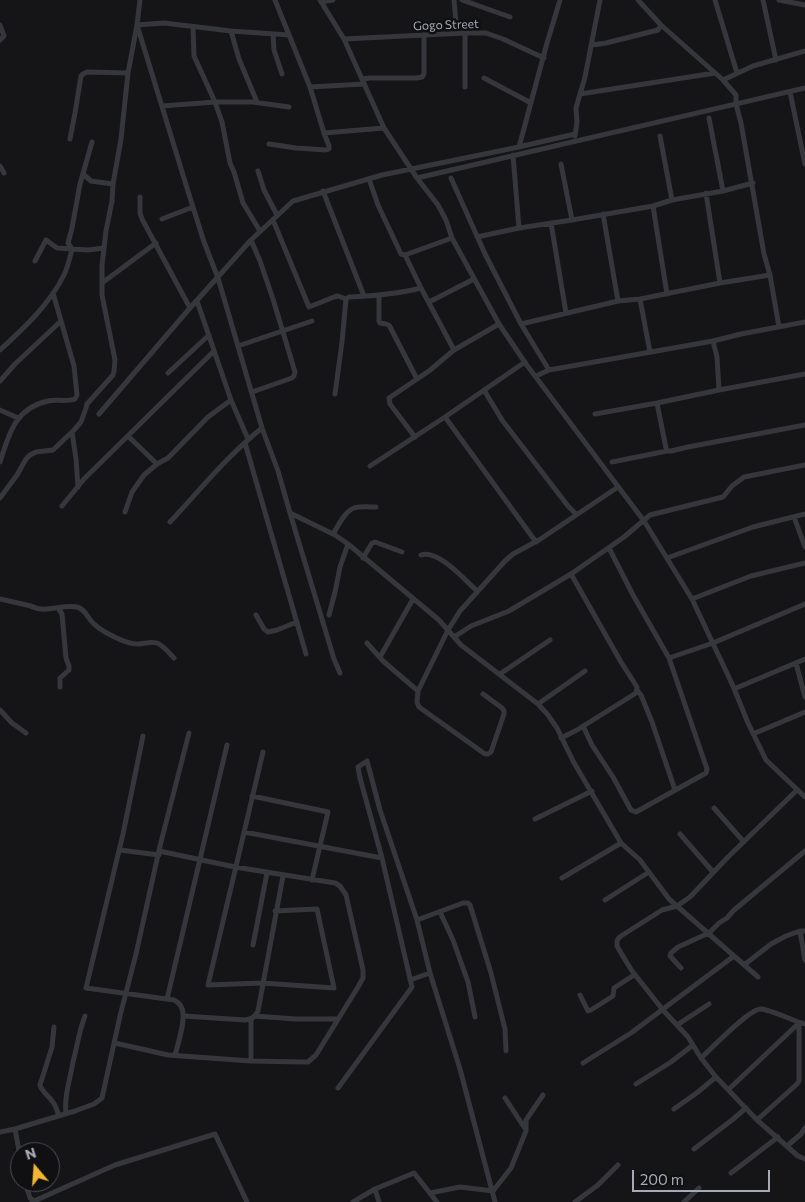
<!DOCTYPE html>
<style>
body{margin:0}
#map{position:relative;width:805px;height:1202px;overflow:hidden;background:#151517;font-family:Commissioner,sans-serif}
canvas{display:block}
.north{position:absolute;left:10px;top:1142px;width:50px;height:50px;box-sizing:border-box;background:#101012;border:1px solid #4c4e54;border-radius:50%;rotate:342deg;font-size:14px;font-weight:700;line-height:20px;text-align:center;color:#a7abb7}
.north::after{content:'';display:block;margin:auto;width:18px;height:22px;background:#f2b531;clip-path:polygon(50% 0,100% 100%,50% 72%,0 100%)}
.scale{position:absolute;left:632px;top:1170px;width:138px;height:22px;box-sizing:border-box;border:2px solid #a7abb7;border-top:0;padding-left:6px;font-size:15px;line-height:18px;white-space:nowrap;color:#a7abb7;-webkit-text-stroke:4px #101012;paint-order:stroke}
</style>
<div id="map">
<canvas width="805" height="1202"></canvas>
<div class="north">N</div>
<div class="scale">200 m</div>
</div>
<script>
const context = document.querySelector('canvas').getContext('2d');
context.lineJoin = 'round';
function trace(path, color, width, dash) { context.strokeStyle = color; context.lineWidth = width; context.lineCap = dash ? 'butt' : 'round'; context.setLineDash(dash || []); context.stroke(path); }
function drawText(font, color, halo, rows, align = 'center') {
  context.font = font + ' Commissioner,sans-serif'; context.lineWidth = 5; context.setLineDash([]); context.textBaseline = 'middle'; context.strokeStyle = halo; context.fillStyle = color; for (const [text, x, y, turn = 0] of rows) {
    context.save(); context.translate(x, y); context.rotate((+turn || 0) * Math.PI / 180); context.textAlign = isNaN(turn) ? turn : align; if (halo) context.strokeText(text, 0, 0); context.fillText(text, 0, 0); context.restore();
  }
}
const minor = new Path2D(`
 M 320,0 L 344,39 L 384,128 L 417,178 L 438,205 L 446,220 L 452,238 L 499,324 L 526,364 L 644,521 L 692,599 L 733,686 L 748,723 L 766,760 L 805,797
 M 454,0 L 457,33
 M 462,0 L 510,17
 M 715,0 L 737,73
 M 763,0 L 776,60
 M 779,0 L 805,5
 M 321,2 L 333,0
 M 0,25 L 4,36 L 0,40
 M 661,25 L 723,80 L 736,95 L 736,104 L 741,123 L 764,254 L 770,275 L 779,327
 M 193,27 L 194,56 L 215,102 L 222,122 L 230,163 L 234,172 L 243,203 L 260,231
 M 231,31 L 239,59 L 257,102
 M 465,33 L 465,87
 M 273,34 L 274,50 L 282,74
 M 289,35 L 231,31 L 164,23 L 137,25 L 187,188 L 204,242 L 218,278 L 262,428 L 278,471 L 290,513 L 335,535 L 348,544 L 439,620 L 461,645 L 538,704 L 548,715 L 557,728 L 573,761 L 621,843
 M 344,39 L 465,33 L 486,33 L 503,39 L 544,58
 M 592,45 L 606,43 L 658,30 L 661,25 L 638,0
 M 484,78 L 531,103
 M 362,79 L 370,78 L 417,78 L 422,77 L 424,74 L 424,35
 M 723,80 L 753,66 L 805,51
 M 310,87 L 364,84
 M 790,92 L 805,164
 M 580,94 L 715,73
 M 162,106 L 215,102 L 253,102 L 289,107
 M 709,118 L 723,191
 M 324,133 L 384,128
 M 575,136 L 577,122 L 576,108 L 585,77 L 600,0
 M 660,136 L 672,200
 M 70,139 L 75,113 L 81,76 L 83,74 L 87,72 L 128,73
 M 92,142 L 80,184 L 72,228 L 68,243 L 72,249 L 88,250 L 104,248
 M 269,144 L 296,148 L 326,150 L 329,149 L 329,146 L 324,133 L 310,87 L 275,0
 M 519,147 L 547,43 L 560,0
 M 513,155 L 519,228
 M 561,164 L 572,220
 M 0,166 L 4,173
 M 258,171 L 264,190 L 277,215
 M 83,174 L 91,181 L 113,184
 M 417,178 L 805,88
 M 451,178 L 485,254 L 521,324 L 549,370
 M 369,179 L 378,205 L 401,254 L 405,255 L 452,238
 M 323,191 L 364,296
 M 706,193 L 720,283
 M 140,197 L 140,213 L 142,219 L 190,308
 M 653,206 L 667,294
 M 603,214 L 618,301
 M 162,219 L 193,207
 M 273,220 L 309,307 L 334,297 L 338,296 L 346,299 L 349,297 C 373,296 398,294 421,288 L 454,350
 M 551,223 L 566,313
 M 477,237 L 519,228 L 572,220 L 653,206 L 672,200 L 723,191 L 753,183
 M 251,240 L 260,261 L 273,299 L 295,372 L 294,376 L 292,378 L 252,392
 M 405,255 L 421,288
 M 102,283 L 156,243
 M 379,295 L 379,321 L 380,323 L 386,324 L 389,325 L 417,379
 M 640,299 L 650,352
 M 197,301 L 231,400
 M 429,302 L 474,279
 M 521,324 L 618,301 L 640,299 L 720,283 L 770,275
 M 238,346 L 312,321
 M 0,350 C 24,328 49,305 64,275 C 68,267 70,257 72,249 L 57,248 L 46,240 L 35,261
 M 168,373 L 209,335
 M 536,376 L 549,370 L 713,341 L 741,334 L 805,322
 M 0,381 L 15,364 L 61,321
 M 484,390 L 502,420 L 568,506 L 576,514
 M 719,390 L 805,374
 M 335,394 L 342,342 L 346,299
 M 657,403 L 666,448 L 667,451 L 671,451 L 688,447 L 805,425
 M 0,410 L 18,418
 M 99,414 L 190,308 L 251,240 L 293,201 L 382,175 L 514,148 L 575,134
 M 595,414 L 657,403 L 719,390 L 717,357 L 713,341
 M 445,417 L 536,542
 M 72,432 L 76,459 L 78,487
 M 128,436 L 157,464
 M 415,437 L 390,404 L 389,398 L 429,371 L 454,350 L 499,324
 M 245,443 L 306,654
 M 0,462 C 9,434 15,408 48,401 C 56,399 67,402 75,399 L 77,395 L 74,366 L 53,293
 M 612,462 L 667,451
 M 370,466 L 445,417 L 525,362
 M 0,498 L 17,475 L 26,459 L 30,455 L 36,452 L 53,450 L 74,430 L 81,422 L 86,408 L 87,404 L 113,375 L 114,371 L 115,360 L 102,295 L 102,265 L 106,231 L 112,201 L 113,184 L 121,139 L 128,73 L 137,25 L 140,0
 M 62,506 L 84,479 L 214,351
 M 125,512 L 132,492 L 144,475 L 157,464 L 168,458 L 208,417 L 231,400 L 248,439
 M 290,513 L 334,659 L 340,673
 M 794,517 L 805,547
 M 170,522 C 200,490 228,455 262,428
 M 333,534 C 338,526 345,511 354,508 C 361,506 369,507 376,507
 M 421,555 C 438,549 465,580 477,591
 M 363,558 L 372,543 L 375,542 L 402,552
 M 667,558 L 753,527 L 805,514
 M 0,599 L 31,606 C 45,614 62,604 77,607 C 85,609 87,617 93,623 C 96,626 101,630 105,632 C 114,637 127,644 137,644 C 143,644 151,641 157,643 C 163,645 169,653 174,658
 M 692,599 L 751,576 L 805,563
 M 58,608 L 62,614 L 66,658 L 69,666 L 69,670 L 60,678 L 60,687
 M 256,615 L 264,629 L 268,632 L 277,630 L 297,622
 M 329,615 L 335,592 L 340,567 L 348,544
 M 454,637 L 471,626 L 509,611 L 571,574 L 624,537 L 650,515 L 723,497 L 732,486 L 744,477 L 805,465
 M 367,643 L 383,661 L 418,691
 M 380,657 L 413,599
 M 669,658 L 713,643 L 805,604
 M 796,663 L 805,697
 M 500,674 L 550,640
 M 734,689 L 805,659
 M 637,690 L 641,695 L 652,722 L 675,790
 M 483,694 L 502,708 L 504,711 L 504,714 L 491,752 L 488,754 L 485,754 L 419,707 L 417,702 L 418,691 L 448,630 L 460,611 L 505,561 L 513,554 L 539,540 L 618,487
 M 538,704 L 585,671
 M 0,710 L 12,723 L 26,733
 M 583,726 L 592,745 L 613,777 L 631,810 L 636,812 L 706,773 L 707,769 L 669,658 L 633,595 L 609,548
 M 753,734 L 805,712
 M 143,736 L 123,834 L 86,988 L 174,1000 C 180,1003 183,1007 183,1014 C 184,1022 178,1045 175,1055
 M 561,738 L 577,730 L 636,693 L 637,687 L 621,662 L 571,574
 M 263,752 L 208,985 L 262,983 L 334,988 L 317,909 L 275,911
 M 797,790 L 728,857 L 690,897 L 677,906 L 662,910 L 621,936 L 618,939 L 617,941 L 617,946 L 621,953 L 632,971 L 663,1010 L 688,1037 L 701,1058 L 716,1077 L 757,1120 L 798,1156 L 805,1159
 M 252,796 L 328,812 L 312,880
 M 714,808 L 744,842
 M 535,819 L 592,791
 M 244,832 L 382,858
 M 680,834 L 713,872
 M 120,850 L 159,855
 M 562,878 L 621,843 L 640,860 L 669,899 L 758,977
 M 605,900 L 649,872
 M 440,912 L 453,940 L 468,982 L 475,1017
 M 417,920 L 463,903 L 468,903 L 470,905 L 491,973 L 505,1029 L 506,1051
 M 805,931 L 800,931 L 805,960
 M 253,945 L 267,873
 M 744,965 L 771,944 L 786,936 L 800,931
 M 681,968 L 670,956 L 671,953 L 678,947 L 709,933 L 719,923 L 727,918 L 733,911 L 805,851
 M 410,980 L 430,973
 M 580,995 L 588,1011 L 591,1010 L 613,996 L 614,988 L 634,975
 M 167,999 L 227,745
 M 184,1016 L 245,1020 C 252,1019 255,1017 258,1011 L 283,876
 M 255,1016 L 296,1019 L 338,1019
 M 677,1025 L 709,1004
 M 54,1027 L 52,1047 L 40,1085 C 42,1092 48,1095 52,1101 C 56,1105 57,1111 59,1116
 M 115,1043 L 168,1055 L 251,1061 L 302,1062 L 308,1062 L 316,1055 L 358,987 L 363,978 L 363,970 L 346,895 L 340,886 L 335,883 L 235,867 L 159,851
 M 701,1058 C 711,1049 750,1008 761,1009 C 772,1010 793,1021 805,1024
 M 251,1061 L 251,1019
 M 583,1063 L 631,1033 L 734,956
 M 636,1084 L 671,1062 L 693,1045
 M 338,1088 L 412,987 L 382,858 L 360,778 L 358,767 L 367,761 L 380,810 L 417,920 L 430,973 L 460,1069 L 495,1202
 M 729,1089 L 799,1023
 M 505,1098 L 526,1130
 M 674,1109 L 698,1092 L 716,1077
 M 66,1114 C 64,1096 70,1080 73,1062 C 77,1047 79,1031 85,1016
 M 757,1120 L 797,1084 L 799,1081 L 799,1023
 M 0,1132 L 15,1129
 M 787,1146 L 801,1134 L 805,1128
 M 694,1149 L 732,1120 L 746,1108
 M 20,1156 L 15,1129 L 75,1111 L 94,1104 L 102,1098 L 120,1016 L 136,954 L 160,846 L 189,733
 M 731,1173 L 778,1137
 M 25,1182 L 30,1198 L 36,1202
 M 375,1189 L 379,1202
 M 430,1193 L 460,1187 L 493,1191 L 511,1168 L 526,1131 L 526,1120 L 543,1095
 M 32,1202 L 115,1165 L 215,1134 L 247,1202
 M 353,1202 L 375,1189 L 414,1173 L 437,1202
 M 575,1202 L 598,1185 L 618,1165
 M 684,1202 L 699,1188`);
const streetNames = [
 ["Gogo Street",446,25,-2]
];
trace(minor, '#36373c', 5);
drawText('12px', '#a7abb7', '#101012', streetNames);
</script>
